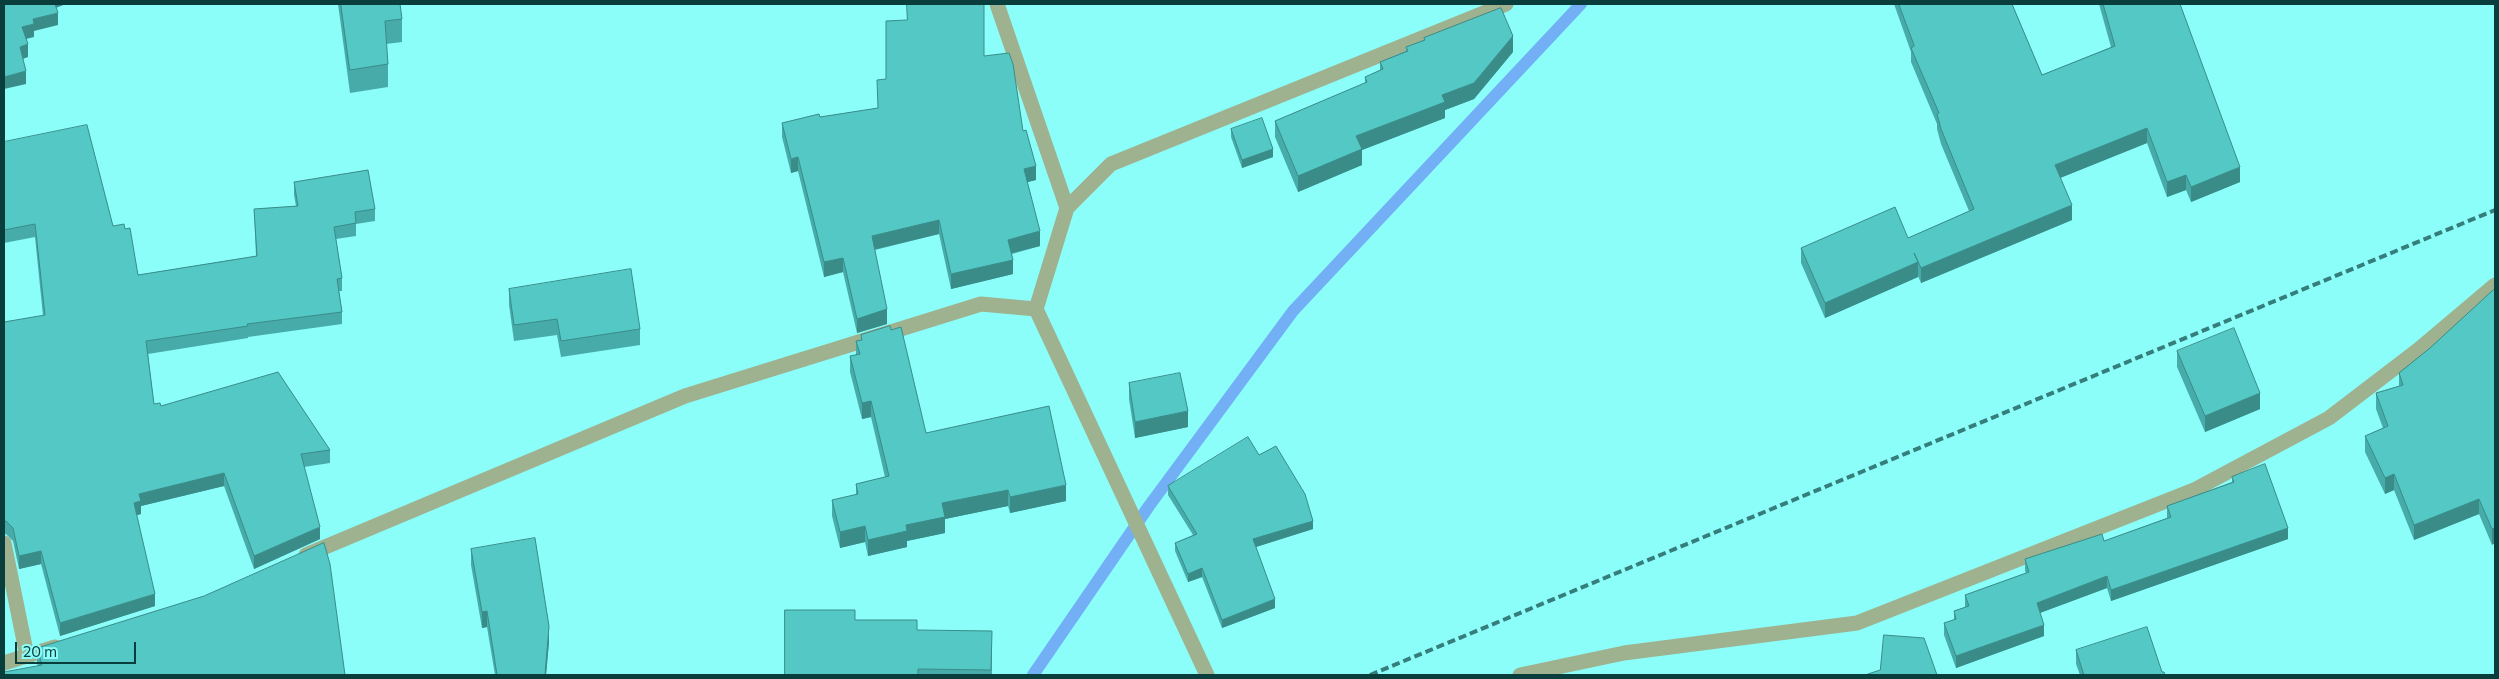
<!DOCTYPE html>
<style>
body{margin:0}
#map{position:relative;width:2499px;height:679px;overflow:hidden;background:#8cfefa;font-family:Commissioner,sans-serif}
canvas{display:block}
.frame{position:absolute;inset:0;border:5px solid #093e3d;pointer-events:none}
.scale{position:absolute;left:15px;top:642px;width:121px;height:22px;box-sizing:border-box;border:2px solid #093e3d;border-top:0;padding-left:6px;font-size:15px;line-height:18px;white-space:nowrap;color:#093e3d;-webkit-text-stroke:4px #8cfefa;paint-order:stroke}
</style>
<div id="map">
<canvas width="2499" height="679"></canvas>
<div class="frame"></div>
<div class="scale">20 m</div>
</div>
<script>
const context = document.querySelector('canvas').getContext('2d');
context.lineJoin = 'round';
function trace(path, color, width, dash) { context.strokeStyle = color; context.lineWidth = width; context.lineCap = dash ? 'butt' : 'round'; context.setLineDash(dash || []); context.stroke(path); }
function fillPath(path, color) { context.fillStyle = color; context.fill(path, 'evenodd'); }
const stream = new Path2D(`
 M 1033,675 L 1149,506 L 1293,311 L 1581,4`);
const street = new Path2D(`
 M 997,4 L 1067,208
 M 4,543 L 27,656
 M 306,555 L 685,396 L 981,304 L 1036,309
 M 4,663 L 55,647
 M 1207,675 L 1036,309 L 1067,208 L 1111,164 L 1506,4
 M 1520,675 L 1624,653 L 1857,623 L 2194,490 L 2329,418 L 2418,350 L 2495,285`);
const rail = new Path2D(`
 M 1370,675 L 2495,210`);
const wall = new Path2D(`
 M 338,4 L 400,4 L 402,19 L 402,42 L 386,44 L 388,64 L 388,87 L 350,93 Z
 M 1894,4 L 2012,4 L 2042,75 L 2111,47 L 2099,4 L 2180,4 L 2240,182 L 2191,202 L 2186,190 L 2167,197 L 2147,143 L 2060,178 L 2072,220 L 1921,283 L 1918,276 L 1918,277 L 1825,318 L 1801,263 L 1801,248 L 1908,238 L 1969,211 L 1941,144 L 1937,129 L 1937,124 L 1911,62 L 1911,52 Z
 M 1424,38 L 1513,52 L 1474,99 L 1445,110 L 1445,118 L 1362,150 L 1362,165 L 1298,192 L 1275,137 L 1275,121 L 1365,83 L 1365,77 L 1380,70 L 1380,62 L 1406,51 L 1406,47 L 1424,40 Z
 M 984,56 L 1023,131 L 1036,180 L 1027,182 L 1040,246 L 1012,254 L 1013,274 L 951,289 L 939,234 L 875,250 L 887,324 L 857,333 L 843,272 L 824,277 L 798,171 L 791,173 L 782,137 L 782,123 L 878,108 L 886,79 Z
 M 1231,129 L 1273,157 L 1242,168 L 1231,137 Z
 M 4,142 L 113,226 L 138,275 L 256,256 L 254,209 L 296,206 L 294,195 L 294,182 L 375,209 L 375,221 L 356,224 L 356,236 L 336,239 L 342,278 L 342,291 L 339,291 L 342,312 L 342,324 L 248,337 L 248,338 L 148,354 L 154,404 L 330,450 L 330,463 L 304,467 L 320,539 L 254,569 L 224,486 L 141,506 L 141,514 L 136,515 L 155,606 L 60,636 L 41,564 L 19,569 L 13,541 L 6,534 L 4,535 L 4,322 L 43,316 L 35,237 L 4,243 Z
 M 509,289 L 640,329 L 640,345 L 561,357 L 557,335 L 514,341 L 509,305 Z
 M 2495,289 L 2492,545 L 2479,514 L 2414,540 L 2394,490 L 2385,494 L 2365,452 L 2365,436 L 2383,428 L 2376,409 L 2376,393 L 2399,386 L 2399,373 L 2430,348 Z
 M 891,330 L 926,433 L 1066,501 L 1010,513 L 1008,506 L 945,519 L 945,533 L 907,541 L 907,547 L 868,556 L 865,542 L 840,548 L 832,516 L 832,500 L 856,495 L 856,484 L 885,477 L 871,417 L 862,419 L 850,372 L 850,356 L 856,355 L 856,341 L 861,340 L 861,335 Z
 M 2177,351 L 2260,409 L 2205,432 L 2177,367 Z
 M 1129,383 L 1188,427 L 1135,438 L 1129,399 Z
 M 1259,455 L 1313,529 L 1255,547 L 1275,608 L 1222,628 L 1202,577 L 1188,582 L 1175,551 L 1175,543 L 1193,535 L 1168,495 L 1168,486 Z
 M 2232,477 L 2288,539 L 2111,601 L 2107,588 L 2040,613 L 2044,636 L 1956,668 L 1944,635 L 1944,623 L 1954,620 L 1954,611 L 1965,607 L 1965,595 L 2026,573 L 2025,571 L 2025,559 L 2104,541 L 2167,518 L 2167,506 L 2232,482 Z
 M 471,549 L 549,642 L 546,675 L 495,675 L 487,627 L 482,628 L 471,565 Z
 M 855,620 L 917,630 L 992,646 L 992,675 L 785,675 Z
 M 37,648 L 345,675 L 38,666 L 37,663 Z
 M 2076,650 L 2162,672 L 2165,675 L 2080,675 L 2076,664 Z`);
const shadedWall = new Path2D(`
 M 53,4 L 66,4 L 53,9 Z
 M 58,13 L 58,25 L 34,31 L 34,37 L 22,40 L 22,27 L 33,19 Z
 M 1513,36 L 1513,52 L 1474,99 L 1445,110 L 1445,118 L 1362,150 L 1362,165 L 1298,192 L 1298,176 L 1356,136 Z
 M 28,44 L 28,57 L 20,60 L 20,47 Z
 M 26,71 L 26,84 L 4,89 L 4,77 Z
 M 2147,128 L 2147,143 L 2055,180 L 2055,165 Z
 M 1273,149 L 1273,157 L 1242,168 L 1242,160 Z
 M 798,157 L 798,171 L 791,173 L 791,159 Z
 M 1036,166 L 1036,180 L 1024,183 L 1024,169 Z
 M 2240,167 L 2240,182 L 2191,202 L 2191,187 Z
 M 2186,175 L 2186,190 L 2167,197 L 2167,182 Z
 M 2072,205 L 2072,220 L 1921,283 L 1921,268 Z
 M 939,220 L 939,234 L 872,250 L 872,236 Z
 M 1040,231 L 1040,246 L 1008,254 L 1008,240 Z
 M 843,258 L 843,272 L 824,277 L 824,262 Z
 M 1013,260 L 1013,274 L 951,289 L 951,274 Z
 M 1918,262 L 1918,277 L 1825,318 L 1825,303 Z
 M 887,309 L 887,324 L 857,333 L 857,319 Z
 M 2260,393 L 2260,409 L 2205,432 L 2205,416 Z
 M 871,401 L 871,417 L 862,419 L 862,403 Z
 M 1188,411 L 1188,427 L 1135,438 L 1135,422 Z
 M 224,473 L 224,486 L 141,506 L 141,514 L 134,516 L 134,503 L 139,494 Z
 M 2394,474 L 2394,490 L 2385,494 L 2385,478 Z
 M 1066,485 L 1066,501 L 1010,513 L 1010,497 Z
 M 1008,490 L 1008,506 L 945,519 L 945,533 L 907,541 L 907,547 L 868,556 L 868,540 L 906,525 L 942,503 Z
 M 2479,499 L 2479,514 L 2414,540 L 2414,525 Z
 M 1313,521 L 1313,529 L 1253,548 L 1253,539 Z
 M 865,526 L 865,542 L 840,548 L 840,532 Z
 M 320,527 L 320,539 L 254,569 L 254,556 Z
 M 2288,528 L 2288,539 L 2111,601 L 2111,590 Z
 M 2495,528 L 2495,543 L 2492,545 L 2492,529 Z
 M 41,551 L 41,564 L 19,569 L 19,556 Z
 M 1202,568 L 1202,577 L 1188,582 L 1188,574 Z
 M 2107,576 L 2107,588 L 2037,614 L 2037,603 Z
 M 155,594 L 155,606 L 60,636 L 60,623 Z
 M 1275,599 L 1275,608 L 1222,628 L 1222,620 Z
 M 487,611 L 487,627 L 482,628 L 482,612 Z
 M 2044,625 L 2044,636 L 1956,668 L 1956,656 Z
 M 549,626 L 549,642 L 546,675 L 545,675 Z`);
const building = new Path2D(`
 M 4,4 L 55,4 L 58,13 L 33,19 L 34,24 L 22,27 L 28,44 L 20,47 L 26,71 L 4,77 Z
 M 341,4 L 400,4 L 402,19 L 385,21 L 388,64 L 350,70 Z
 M 907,4 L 984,4 L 984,56 L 1009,53 L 1013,64 L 1023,131 L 1026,130 L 1036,166 L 1024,169 L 1040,231 L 1008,240 L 1013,260 L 951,274 L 939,220 L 872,236 L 887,309 L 857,319 L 843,258 L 824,262 L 798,157 L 791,159 L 782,123 L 819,114 L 820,117 L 878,108 L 877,80 L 886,79 L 886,21 L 907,20 Z
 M 1899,4 L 2012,4 L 2042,75 L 2115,46 L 2103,4 L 2180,4 L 2240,167 L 2191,187 L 2186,175 L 2167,182 L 2147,128 L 2055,165 L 2072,205 L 1921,268 L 1914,253 L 1918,262 L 1825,303 L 1801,248 L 1895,207 L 1908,238 L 1974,209 L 1941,129 L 1937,114 L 1939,113 L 1911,48 L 1914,46 Z
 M 1501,8 L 1513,36 L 1474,83 L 1442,95 L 1445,102 L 1356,136 L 1362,149 L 1298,176 L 1275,121 L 1367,82 L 1365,77 L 1383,69 L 1380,62 L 1408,51 L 1406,47 L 1425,40 L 1424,38 Z
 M 1262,118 L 1273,149 L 1242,160 L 1231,129 Z
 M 87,125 L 113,226 L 124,224 L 125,229 L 130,228 L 138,275 L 257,256 L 254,209 L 298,206 L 294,182 L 368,170 L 375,209 L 355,212 L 356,223 L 334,227 L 342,278 L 337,279 L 342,312 L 247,324 L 248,326 L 146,341 L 154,404 L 160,403 L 161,406 L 278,372 L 330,450 L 301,454 L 320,527 L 254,556 L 224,473 L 139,494 L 141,501 L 134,503 L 155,594 L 60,623 L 41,551 L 19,556 L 13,528 L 6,521 L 4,522 L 4,322 L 45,315 L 35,224 L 4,230 L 4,142 Z
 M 631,269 L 640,329 L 561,341 L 557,319 L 514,325 L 509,289 Z
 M 2495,289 L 2495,528 L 2492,529 L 2479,499 L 2414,525 L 2394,474 L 2385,478 L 2365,436 L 2388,426 L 2376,393 L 2403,385 L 2399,373 L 2430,348 L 2492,291 Z
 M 890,326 L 891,330 L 901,327 L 926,433 L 1049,406 L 1066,485 L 1010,497 L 1008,490 L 942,503 L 945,517 L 906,525 L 907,531 L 868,540 L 865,526 L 840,532 L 832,500 L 858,494 L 856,484 L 889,476 L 871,401 L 862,403 L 850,356 L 860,354 L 856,341 L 862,340 L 861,335 Z
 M 2234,328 L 2260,393 L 2205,416 L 2177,351 Z
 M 1180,373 L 1188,411 L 1135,422 L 1129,383 Z
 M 1248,437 L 1259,455 L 1276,446 L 1305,494 L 1313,521 L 1253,539 L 1275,599 L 1222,620 L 1202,568 L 1188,574 L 1175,543 L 1197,534 L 1168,486 Z
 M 2265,464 L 2288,528 L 2111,590 L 2107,576 L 2037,603 L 2044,625 L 1956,656 L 1944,623 L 1956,619 L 1954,611 L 1969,606 L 1965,595 L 2029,572 L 2025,559 L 2102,534 L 2104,541 L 2171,517 L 2167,506 L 2234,482 L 2232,477 Z
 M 535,538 L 549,626 L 545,675 L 497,675 L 487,611 L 482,612 L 471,549 Z
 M 324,543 L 330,564 L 345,675 L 4,675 L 4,672 L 42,665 L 37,648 L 204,596 Z
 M 785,610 L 855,610 L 855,620 L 917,620 L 917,630 L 992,631 L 991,670 L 918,669 L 918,675 L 785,675 Z
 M 2147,627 L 2162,672 L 2164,672 L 2165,675 L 2084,675 L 2076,650 Z
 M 1884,635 L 1924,638 L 1937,675 L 1865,675 L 1880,670 Z`);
trace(stream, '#72aff5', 12);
trace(street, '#9eb28f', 15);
trace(rail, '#357e7c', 4, [8, 4]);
fillPath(wall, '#47aca9');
fillPath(shadedWall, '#3a8c89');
fillPath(building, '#53c8c4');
trace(building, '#3a8c89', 1);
</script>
